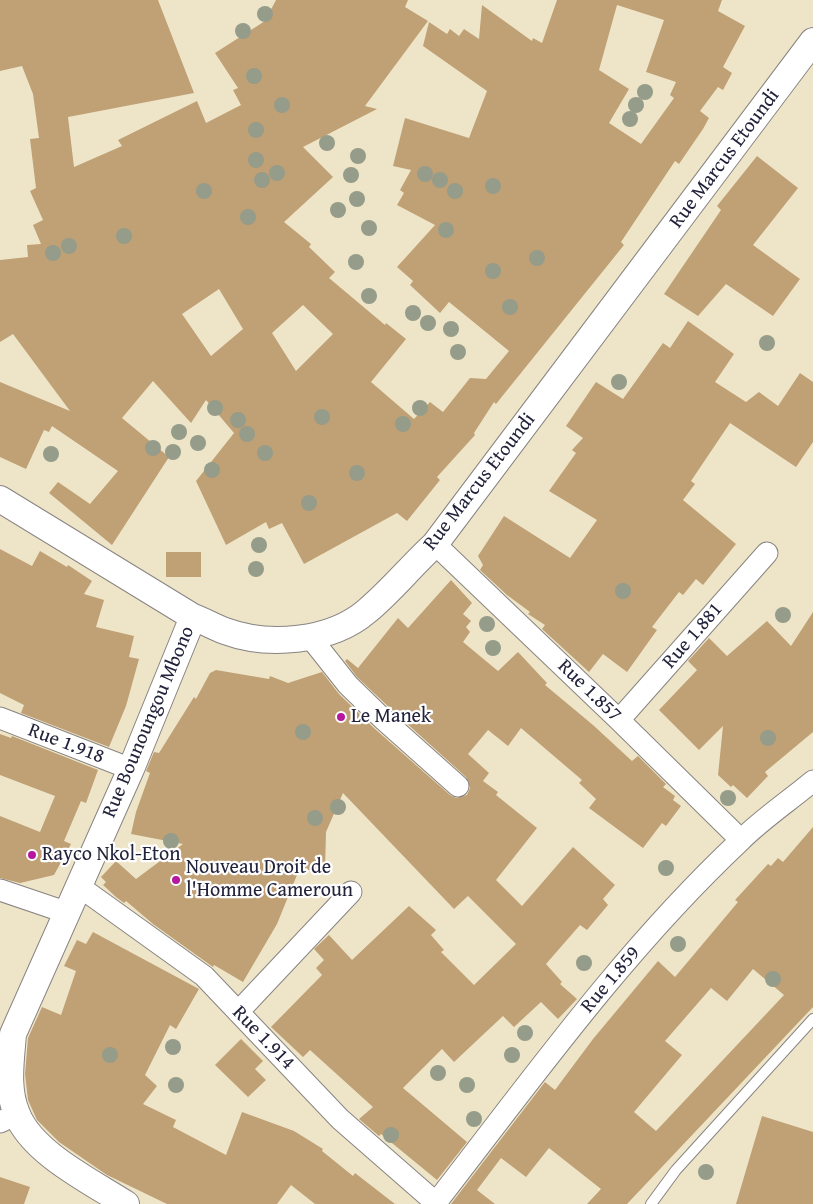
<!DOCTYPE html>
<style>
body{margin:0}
canvas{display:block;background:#eee5c8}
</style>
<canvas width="813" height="1204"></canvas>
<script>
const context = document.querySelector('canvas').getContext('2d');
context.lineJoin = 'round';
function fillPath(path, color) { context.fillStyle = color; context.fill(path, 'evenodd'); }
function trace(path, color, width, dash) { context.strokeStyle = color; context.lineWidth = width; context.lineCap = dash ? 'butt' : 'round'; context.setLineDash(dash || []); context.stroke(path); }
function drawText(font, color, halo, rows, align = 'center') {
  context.font = font + ' "Gentium Book Plus",serif'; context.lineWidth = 4.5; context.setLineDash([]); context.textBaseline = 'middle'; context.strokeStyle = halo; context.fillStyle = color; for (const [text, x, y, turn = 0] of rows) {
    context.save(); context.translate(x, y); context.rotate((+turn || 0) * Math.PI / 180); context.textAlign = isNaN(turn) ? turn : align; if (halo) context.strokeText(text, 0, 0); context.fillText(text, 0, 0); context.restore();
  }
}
const building = new Path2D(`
 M 0,0 L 158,0 L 194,93 L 68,117 L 74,167 L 122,146 L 118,140 L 197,101 L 206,123 L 241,105 L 233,90 L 238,88 L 215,53 L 265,21 L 276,0 L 408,0 L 405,7 L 428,21 L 365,106 L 377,109 L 303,147 L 333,177 L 284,222 L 311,244 L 309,247 L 335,272 L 329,278 L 385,325 L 386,323 L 406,339 L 371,382 L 414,419 L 430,402 L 443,412 L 470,378 L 486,379 L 509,351 L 449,302 L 440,313 L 410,285 L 413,281 L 397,267 L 435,225 L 397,205 L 404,193 L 400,190 L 411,170 L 393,166 L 405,118 L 469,138 L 487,91 L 423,46 L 429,22 L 447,34 L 450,29 L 459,36 L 464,29 L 479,39 L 482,5 L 532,41 L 533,38 L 542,43 L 557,0 L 722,0 L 718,11 L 745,26 L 723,67 L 732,73 L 723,90 L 718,87 L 700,111 L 709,118 L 703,129 L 679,164 L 675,161 L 621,242 L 624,245 L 496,404 L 494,402 L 474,433 L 475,435 L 437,477 L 440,480 L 407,521 L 397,513 L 304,564 L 282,523 L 269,529 L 266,522 L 226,545 L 196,481 L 234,433 L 206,400 L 191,423 L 153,381 L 122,418 L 169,457 L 112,545 L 49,493 L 58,482 L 90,504 L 118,471 L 52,426 L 49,432 L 44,430 L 26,469 L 0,457 L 0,382 L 70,411 L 13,334 L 0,342 L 0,260 L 28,257 L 27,245 L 41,244 L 33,225 L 43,220 L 30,191 L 36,188 L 30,139 L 39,138 L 33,94 L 22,66 L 0,71 ZM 617,5 L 664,20 L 646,72 L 676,82 L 670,95 L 674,98 L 641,144 L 609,123 L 629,89 L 599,70 ZM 219,289 L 243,329 L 211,356 L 182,314 ZM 303,305 L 333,334 L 296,371 L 272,333 Z
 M 757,156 L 798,188 L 753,245 L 800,279 L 773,316 L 726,284 L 698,316 L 664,294 L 721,210 L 717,206 Z
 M 688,321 L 734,354 L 715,382 L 746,402 L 759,392 L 778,406 L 800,373 L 813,382 L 813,442 L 796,467 L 730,423 L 691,481 L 695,484 L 683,500 L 736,544 L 703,585 L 696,579 L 683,595 L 679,592 L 652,627 L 657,630 L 627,672 L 603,654 L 589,672 L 542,629 L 545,625 L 528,614 L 530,612 L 507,595 L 480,570 L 483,565 L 478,556 L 504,516 L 570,558 L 597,520 L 549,491 L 576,453 L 572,450 L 583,438 L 566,426 L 596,382 L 623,399 L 663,343 L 670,348 Z
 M 0,549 L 32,566 L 40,551 L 67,567 L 68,565 L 92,581 L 84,594 L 104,600 L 96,627 L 134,636 L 129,657 L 139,659 L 126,706 L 109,747 L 21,713 L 24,705 L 0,693 Z
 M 166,552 L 201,552 L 201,577 L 166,577 Z
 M 451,580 L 472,603 L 463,614 L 471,621 L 466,627 L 470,632 L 463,642 L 498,671 L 518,652 L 547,683 L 545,685 L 593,725 L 632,761 L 638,756 L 666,784 L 663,787 L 675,796 L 673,800 L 681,806 L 666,826 L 662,823 L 643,848 L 589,808 L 596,799 L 579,783 L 582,780 L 521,728 L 508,746 L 488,730 L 468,754 L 489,773 L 483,781 L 498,792 L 496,795 L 537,828 L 496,880 L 522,906 L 573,847 L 615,885 L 603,899 L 608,905 L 587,930 L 580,925 L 546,964 L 562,982 L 560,984 L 577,999 L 558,1019 L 541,1002 L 514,1027 L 503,1016 L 454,1062 L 442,1049 L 403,1088 L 467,1142 L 437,1180 L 381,1134 L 379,1136 L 359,1119 L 373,1107 L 310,1050 L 303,1057 L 271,1027 L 322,975 L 316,968 L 324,960 L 314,949 L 329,935 L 352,960 L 409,906 L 436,930 L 431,935 L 444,950 L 441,952 L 474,985 L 516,944 L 468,896 L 454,909 L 343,793 L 326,832 L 325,870 L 299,870 L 277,924 L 243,982 L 214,965 L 213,967 L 153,924 L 126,901 L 124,903 L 116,897 L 103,885 L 106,882 L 101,877 L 116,861 L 136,879 L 183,844 L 131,834 L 136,812 L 150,773 L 146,771 L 154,752 L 159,753 L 194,697 L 196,699 L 210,673 L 216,670 L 269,679 L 270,676 L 288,683 L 322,672 L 339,694 L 375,729 L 450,795 L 456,798 L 467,795 L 470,788 L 466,777 L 393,711 L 357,677 L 345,661 L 347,659 L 358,668 L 398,618 L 408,628 Z
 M 813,612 L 813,732 L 765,772 L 768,776 L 747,798 L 733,785 L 731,787 L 718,775 L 723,726 L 699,750 L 659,710 L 697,670 L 688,661 L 709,638 L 727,656 L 767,621 L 791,646 Z
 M 0,734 L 11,738 L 12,736 L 98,770 L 86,803 L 81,801 L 64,841 L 71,844 L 54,875 L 20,883 L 0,878 L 0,816 L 40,832 L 55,796 L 0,775 Z
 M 813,827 L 813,1007 L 627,1204 L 587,1204 L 601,1189 L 549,1148 L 526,1177 L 501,1158 L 477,1190 L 495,1204 L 451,1204 L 545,1082 L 555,1090 L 593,1039 L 658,961 L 675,977 L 738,902 L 735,900 L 768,864 L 771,866 L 778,858 L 783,862 ZM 753,969 L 784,995 L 656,1131 L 634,1112 L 682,1055 L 665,1041 L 711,988 L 727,1001 Z
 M 93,932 L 199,989 L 176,1029 L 170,1025 L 145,1075 L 157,1086 L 143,1104 L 176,1120 L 173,1127 L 226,1155 L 242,1112 L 294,1131 L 323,1149 L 322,1151 L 353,1176 L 355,1173 L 395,1204 L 315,1204 L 291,1185 L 277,1204 L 167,1204 L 107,1175 L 59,1142 L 37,1120 L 28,1100 L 25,1074 L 28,1038 L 42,1007 L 61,1015 L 76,971 L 64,966 L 77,940 L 86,944 Z
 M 241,1039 L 263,1061 L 255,1069 L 266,1080 L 248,1097 L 215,1065 Z
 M 762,1116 L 813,1132 L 813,1204 L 736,1204 Z
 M 0,1177 L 30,1187 L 24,1204 L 0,1204 Z`);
const service = new Path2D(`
 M 651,1204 L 676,1170 L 813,1019`);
const minor = new Path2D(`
 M 435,544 L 619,720 L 741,840
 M 310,637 L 348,685 L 384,720 L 458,786
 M 0,718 L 131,769
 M 619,720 L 767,553
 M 80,887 L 204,976 L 340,1119 L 436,1203
 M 0,890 L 68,913
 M 238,1012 L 351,892
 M 0,1122 L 17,1114
 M 435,1204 C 532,1079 624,950 740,841 C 762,819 789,801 813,781`);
const tertiary = new Path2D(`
 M 0,499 L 193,617 C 204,621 214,627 225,631 C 268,647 331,642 367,611 C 391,591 412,565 435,544 L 813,41
 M 126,1204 C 92,1182 32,1153 17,1114 C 6,1089 11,1060 13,1034 L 131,769 L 193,617`);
const trees = [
 [265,14],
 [243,31],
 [254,76],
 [645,92],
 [282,105],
 [636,105],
 [630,119],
 [256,130],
 [327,143],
 [358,156],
 [256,160],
 [277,173],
 [425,174],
 [351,175],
 [262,180],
 [440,180],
 [493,186],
 [204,191],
 [455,191],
 [357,199],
 [338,210],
 [248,217],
 [369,228],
 [446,230],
 [124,236],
 [69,246],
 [53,253],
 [537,258],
 [356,262],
 [493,271],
 [369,296],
 [510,307],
 [413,313],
 [428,323],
 [451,329],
 [767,343],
 [458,352],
 [619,382],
 [215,408],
 [420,408],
 [322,417],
 [238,420],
 [403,424],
 [179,432],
 [247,434],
 [198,443],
 [153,448],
 [173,452],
 [265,453],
 [51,454],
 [212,470],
 [357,473],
 [309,503],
 [259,545],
 [256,569],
 [623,591],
 [783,615],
 [487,624],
 [493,648],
 [303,732],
 [768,738],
 [728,798],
 [338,807],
 [315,818],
 [171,841],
 [666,868],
 [678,944],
 [584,963],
 [773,979],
 [525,1033],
 [173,1047],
 [110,1055],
 [512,1055],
 [438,1073],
 [176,1085],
 [467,1085],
 [474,1119],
 [391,1135],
 [706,1172]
];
const markers = [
 [341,717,5,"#b5179e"],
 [32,855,5,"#b5179e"],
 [176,880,5,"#b5179e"]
];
const streetNames = [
 ["Rue Marcus Etoundi",725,159,-53],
 ["Rue Marcus Etoundi",480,482,-52],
 ["Rue 1.881",693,636,-49],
 ["Rue 1.857",589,691,44],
 ["Rue Bounoungou Mbono",149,722,-67],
 ["Rue 1.918",66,744,21],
 ["Rue 1.859",611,980,-50],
 ["Rue 1.914",263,1038,46]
];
const poiNames = [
 ["Le Manek",351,717],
 ["Rayco Nkol-Eton",42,855],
 ["Nouveau Droit de",186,868],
 ["l'Homme Cameroun",186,891]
];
fillPath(building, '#c0a075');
trace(service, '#888482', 12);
trace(minor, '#888482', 23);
trace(tertiary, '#888482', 28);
trace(service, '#fff', 10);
trace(minor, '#fff', 21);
trace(tertiary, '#fff', 26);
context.fillStyle = '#959c89';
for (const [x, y] of trees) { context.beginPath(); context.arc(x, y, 8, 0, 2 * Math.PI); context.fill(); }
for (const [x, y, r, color] of markers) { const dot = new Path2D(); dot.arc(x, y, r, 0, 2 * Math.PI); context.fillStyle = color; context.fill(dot); trace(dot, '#fff', 2); }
drawText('20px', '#22223b', '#fff', streetNames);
drawText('20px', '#22223b', '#fff', poiNames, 'left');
</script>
